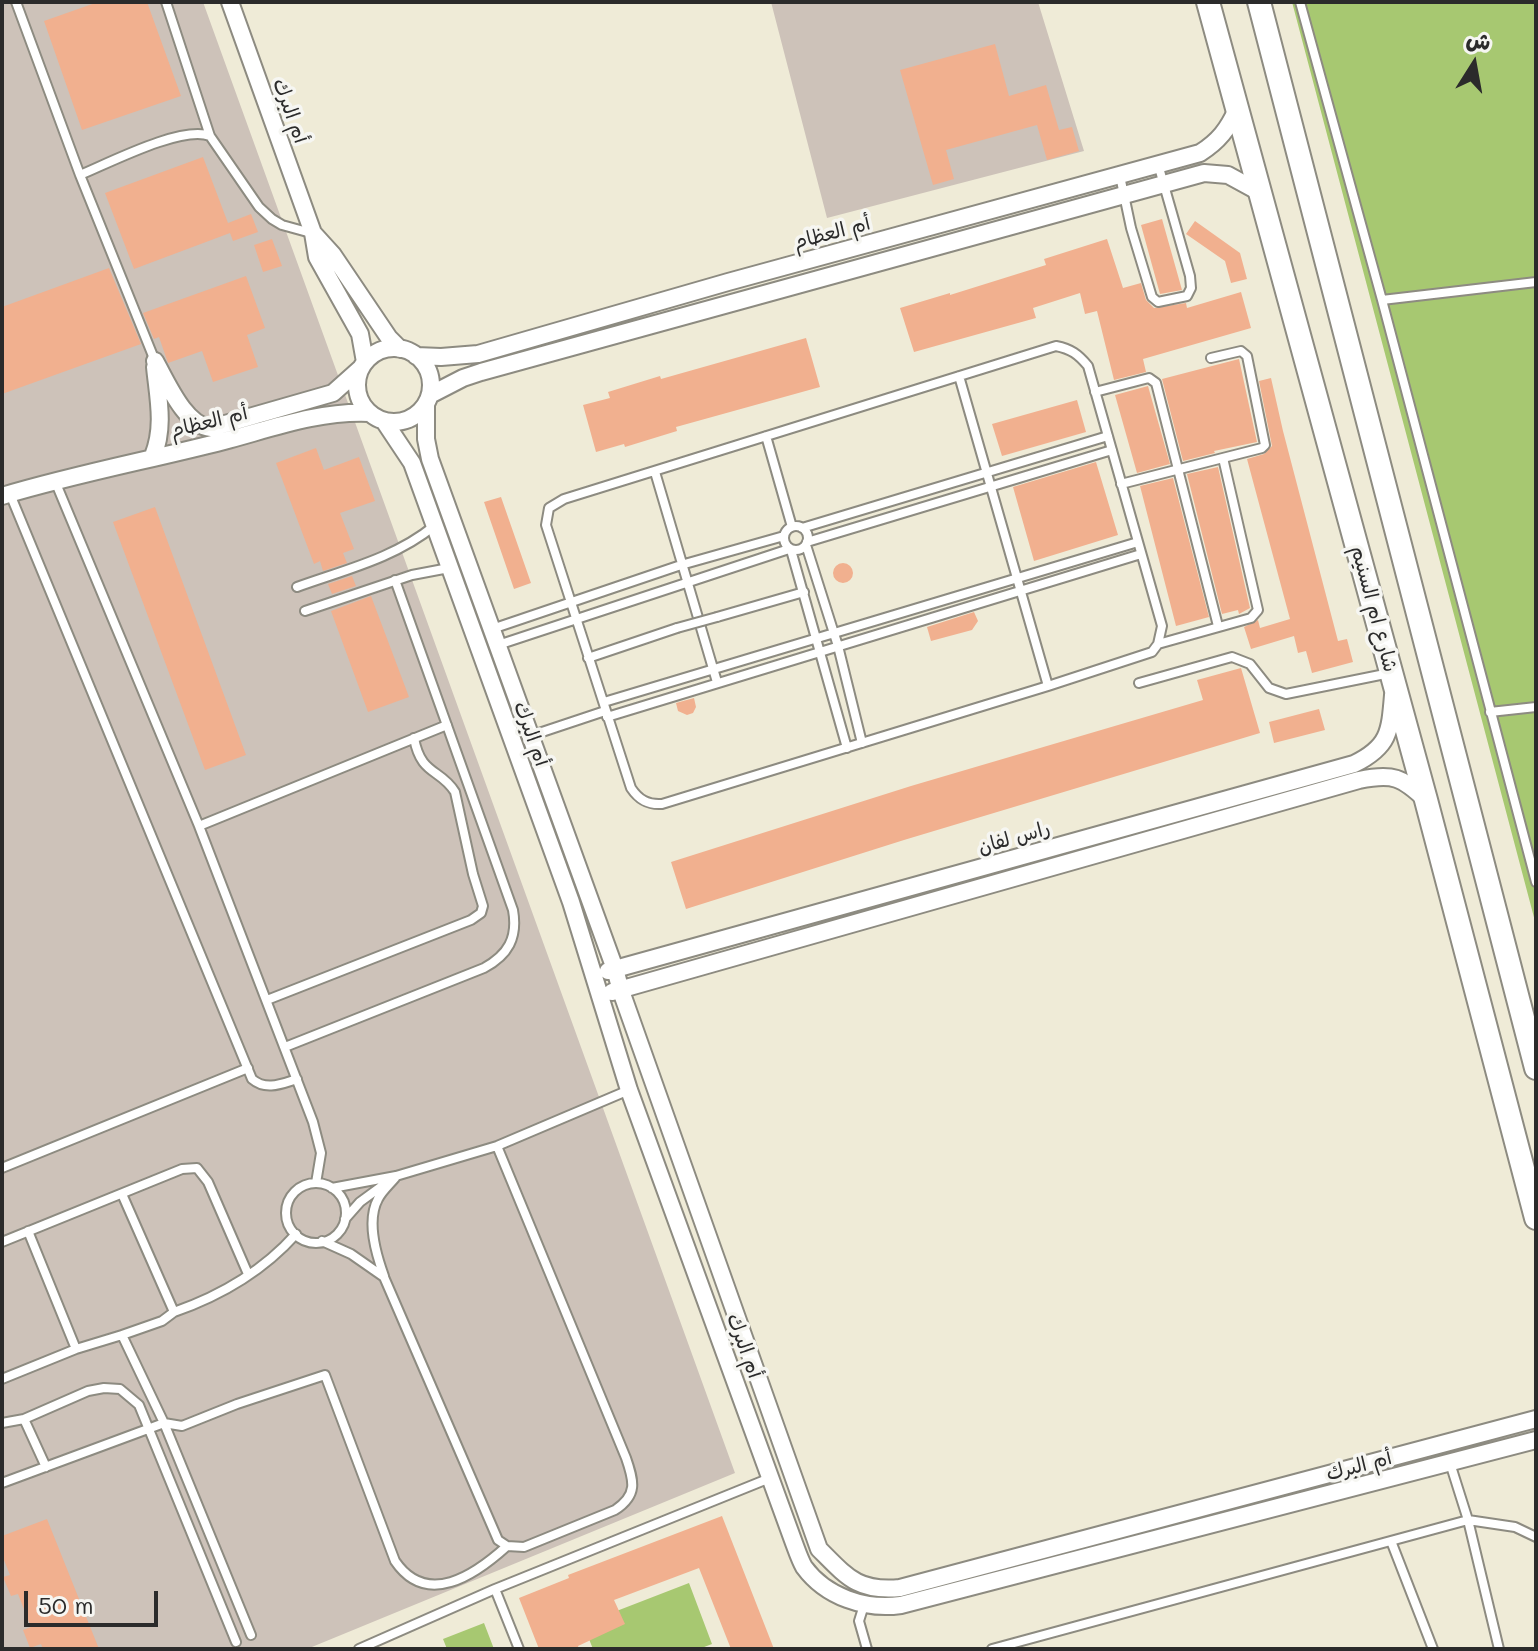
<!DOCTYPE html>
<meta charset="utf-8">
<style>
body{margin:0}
#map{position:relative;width:1538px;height:1651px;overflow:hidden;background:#efebd7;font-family:Mali,"Playpen Sans Arabic",sans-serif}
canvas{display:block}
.frame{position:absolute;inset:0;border:4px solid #2b2b2b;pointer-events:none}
.north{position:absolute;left:1434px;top:24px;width:80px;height:80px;-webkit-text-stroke:6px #f6f6f2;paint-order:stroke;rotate:11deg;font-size:22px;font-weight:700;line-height:32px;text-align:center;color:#2b2b2b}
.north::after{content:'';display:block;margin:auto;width:28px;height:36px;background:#2b2b2b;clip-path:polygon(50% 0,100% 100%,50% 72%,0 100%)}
.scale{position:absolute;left:24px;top:1591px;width:134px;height:36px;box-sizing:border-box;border:4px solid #2b2b2b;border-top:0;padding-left:10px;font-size:24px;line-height:28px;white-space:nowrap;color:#2b2b2b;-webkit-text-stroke:6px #f6f6f2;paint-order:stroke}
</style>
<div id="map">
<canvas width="1538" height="1651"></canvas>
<div class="frame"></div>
<div class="north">ش</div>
<div class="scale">50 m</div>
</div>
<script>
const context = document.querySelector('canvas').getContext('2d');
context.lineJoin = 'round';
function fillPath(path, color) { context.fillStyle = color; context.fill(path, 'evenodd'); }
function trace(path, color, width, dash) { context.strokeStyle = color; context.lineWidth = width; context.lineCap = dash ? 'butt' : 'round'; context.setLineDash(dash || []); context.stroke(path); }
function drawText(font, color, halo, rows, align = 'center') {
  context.font = font + ' Mali,"Playpen Sans Arabic",sans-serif'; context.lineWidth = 7; context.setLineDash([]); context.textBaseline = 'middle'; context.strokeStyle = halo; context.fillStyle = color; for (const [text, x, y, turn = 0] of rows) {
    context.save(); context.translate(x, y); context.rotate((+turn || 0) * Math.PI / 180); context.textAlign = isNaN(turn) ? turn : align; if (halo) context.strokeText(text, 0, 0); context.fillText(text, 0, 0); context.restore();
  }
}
const industrial = new Path2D(`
 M 2,2 L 203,2 L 735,1473 L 307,1649 L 2,1649 Z
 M 771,2 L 1038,2 L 1084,151 L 827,218 Z`);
const green = new Path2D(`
 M 1292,2 L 1536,2 L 1536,925 Z
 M 689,1583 L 712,1644 L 699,1649 L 593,1649 L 583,1624 Z
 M 484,1623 L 494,1649 L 447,1649 L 443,1639 Z`);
const building = new Path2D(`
 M 98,2 L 147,2 L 181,96 L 82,130 L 44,21 Z
 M 995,44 L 1009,96 L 1046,85 L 1059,130 L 1072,127 L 1079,151 L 1047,160 L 1037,125 L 946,150 L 954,179 L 933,185 L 900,70 Z
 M 203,157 L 228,223 L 251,214 L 258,232 L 233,241 L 230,233 L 134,269 L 105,193 Z
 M 1162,219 L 1182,290 L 1160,294 L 1141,225 Z
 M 1195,221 L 1240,253 L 1247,279 L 1231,283 L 1225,261 L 1186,234 Z
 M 272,239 L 282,266 L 263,272 L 254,245 Z
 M 1107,239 L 1123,288 L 1141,283 L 1146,300 L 1154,308 L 1186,303 L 1187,308 L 1241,292 L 1251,328 L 1143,359 L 1146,372 L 1114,380 L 1097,311 L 1085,314 L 1080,293 L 1033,308 L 1036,318 L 914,352 L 900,308 L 950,293 L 950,295 L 1046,265 L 1044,259 Z
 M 109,268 L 141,344 L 2,394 L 2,307 Z
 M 246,276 L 265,328 L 247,335 L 258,367 L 213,382 L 202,351 L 168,363 L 159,337 L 154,339 L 143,313 Z
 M 806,338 L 820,387 L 676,427 L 677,431 L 625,447 L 624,444 L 596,452 L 583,405 L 610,398 L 608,392 L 660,376 L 661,379 Z
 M 1239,359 L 1257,442 L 1214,451 L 1215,453 L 1183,461 L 1162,379 Z
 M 1271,378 L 1283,431 L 1338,641 L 1347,639 L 1353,662 L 1312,673 L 1306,651 L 1298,653 L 1294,636 L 1251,649 L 1244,627 L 1258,620 L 1260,628 L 1290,619 L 1247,459 L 1264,454 L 1272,446 L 1259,381 Z
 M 1148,386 L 1170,464 L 1137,473 L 1115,395 Z
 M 1077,400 L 1086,432 L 1002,456 L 992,424 Z
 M 316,448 L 324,470 L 359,457 L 375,501 L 340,513 L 354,549 L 343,553 L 347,563 L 323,571 L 320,561 L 314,564 L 276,463 Z
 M 1096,462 L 1118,535 L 1034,561 L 1013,487 Z
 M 1218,467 L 1250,608 L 1239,614 L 1238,610 L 1222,614 L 1187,474 Z
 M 1173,478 L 1209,617 L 1176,626 L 1140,486 Z
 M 501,497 L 531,583 L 514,589 L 484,502 Z
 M 155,507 L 246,755 L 205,770 L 113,522 Z
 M833 573a10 10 0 1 1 20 0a10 10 0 1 1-20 0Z
 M 352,576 L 356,586 L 332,594 L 328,584 Z
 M 371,596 L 409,697 L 368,712 L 331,611 Z
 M 974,612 L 978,621 L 972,630 L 931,641 L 927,627 Z
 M 1241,668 L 1260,733 L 904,840 L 686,909 L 671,862 L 911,786 L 1203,700 L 1197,680 Z
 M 694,698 L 696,707 L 693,713 L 687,715 L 678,711 L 676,703 Z
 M 1319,709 L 1325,730 L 1274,743 L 1269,722 Z
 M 722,1516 L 774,1649 L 731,1649 L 699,1568 L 614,1600 L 625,1624 L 578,1646 L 579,1649 L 539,1649 L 519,1598 L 569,1578 L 568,1575 Z
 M 47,1519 L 99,1649 L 43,1649 L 41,1644 L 30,1648 L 23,1630 L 31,1627 L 18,1594 L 11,1596 L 3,1577 L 10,1575 L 2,1555 L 2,1536 Z`);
const lane = new Path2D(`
 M 16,2 L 80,175 C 109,163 182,125 210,136
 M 166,2 L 210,136 L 259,207 L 272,219 L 282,225 L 311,233
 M 1300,2 L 1382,300 L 1536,882
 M 80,175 L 155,361
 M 1120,176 L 1131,228 L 1152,297 L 1158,302 L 1187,296 L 1191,288 L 1190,276 L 1158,164
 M 1382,300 L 1536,282
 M 1056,346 C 1071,349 1078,354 1088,366 L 1162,626 L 1158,644 L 1152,652 L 1048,686 L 662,804 C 648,805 639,800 631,788 L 546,525 L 549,508 L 564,499 Z
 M 959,376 L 1048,686
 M 1095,392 L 1149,378 L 1156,383 L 1218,626
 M 766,436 L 792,527
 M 655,472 L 717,682
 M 55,481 L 199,826 L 313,1122 L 321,1153 L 316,1183
 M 1121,484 L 1262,448 L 1265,445 L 1247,356 L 1241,351 L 1211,358
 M 10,494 L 252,1079 C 266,1091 281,1084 297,1079
 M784 538a12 12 0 1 1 24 0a12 12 0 1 1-24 0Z
 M 802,528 L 1108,436
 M 807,542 L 1112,450
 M 806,545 L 838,646 L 862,743
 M 791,550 L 847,748
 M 297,587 C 344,570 395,558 434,526
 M 305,611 L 412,575 L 449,568
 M 717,617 L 804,592
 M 492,629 L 681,565 L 784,536
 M 1158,644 L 1251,618 L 1258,610 L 1223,458
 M 498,645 L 789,549
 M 588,658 L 677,628
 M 1139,683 L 1232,657 L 1250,664 L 1269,688 L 1286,694 L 1390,673
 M 604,702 L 1138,542
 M 1490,712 L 1536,707
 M 607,717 L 1141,554
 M 530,736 L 605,711
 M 199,826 L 447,725
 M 267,1000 L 471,920 L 481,913 L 483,906 L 473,874 L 455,792 C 440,768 421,776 414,738
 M 285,1047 L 484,968 C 508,955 518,938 513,910 L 395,580
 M 2,1168 L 248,1068
 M286 1213a30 30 0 1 1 60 0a30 30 0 1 1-60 0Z
 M 332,1188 L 396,1176 L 497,1146 L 629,1090
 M 345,1219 L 360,1202 L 386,1183
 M 28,1231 L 76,1349
 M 322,1241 L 351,1254 L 384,1277 L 498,1540 L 507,1546 L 524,1547 L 615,1510 C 638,1495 634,1481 626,1458 L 497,1146
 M 2,1242 L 182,1169 L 197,1168 L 208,1182 L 248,1274
 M 384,1276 C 376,1254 366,1221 378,1199 C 382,1191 389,1185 395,1178
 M 174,1312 C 220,1296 263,1271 296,1234
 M 122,1335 L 162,1321 L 174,1312 L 122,1194
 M 2,1379 L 76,1349 L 122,1335 L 164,1423 L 251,1635
 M 24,1419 L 46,1467
 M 2,1423 L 24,1419 L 88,1391 L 104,1388 L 120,1389 L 139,1405 L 236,1642
 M 2,1483 L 164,1423 L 182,1426 L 237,1404 L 325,1375 L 395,1561 C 427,1608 475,1575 507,1546
 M 1391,1541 L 1433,1649
 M 495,1589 L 519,1649
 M 864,1605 L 859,1621 L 867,1649
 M 359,1649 L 495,1589 L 770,1478
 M 992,1649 L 1468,1520 L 1450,1463
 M 1499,1649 L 1468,1520 L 1515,1527 L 1536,1537`);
const street = new Path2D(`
 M 230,2 L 313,233 L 317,257 L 360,334 L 365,362
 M 313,233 L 333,255 L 389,338 L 400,349
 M357 385a37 37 0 1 1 74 0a37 37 0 1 1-74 0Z
 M 416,356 L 441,357 L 478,354 L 728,282 L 1200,153 C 1219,141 1228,129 1237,109
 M 155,361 C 167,382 185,426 211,428 L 333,393 L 361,368
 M 430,395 L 463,378 L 481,372 L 1204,173 L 1228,175 L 1261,193
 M 426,404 L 426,439 L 430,459 L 615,969 L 621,991 L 819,1549 C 847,1577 858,1592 900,1588 L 1536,1419
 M 384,421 L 412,463 L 571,902 L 629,1090 L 794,1543 C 797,1551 800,1560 804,1567 C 826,1597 865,1610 901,1605 L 1536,1440
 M 153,456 C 165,427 158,397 155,367
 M 2,496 C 75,474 150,460 224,441 C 273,428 318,411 369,413
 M 608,971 L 1354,764 C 1389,747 1390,732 1393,695
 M 612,992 L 1359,780 C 1393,773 1402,777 1426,800`);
const secondary = new Path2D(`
 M 1208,2 L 1426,800 L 1536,1218
 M 1259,2 L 1536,1068`);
const laneBridge = new Path2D(`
 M 677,628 L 717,617`);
const streetNames = [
 ["أم البرك",290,111,70],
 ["أم العظام",832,233,-15],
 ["أم العظام",209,422,-14],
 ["شارع ام السنيم",1374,609,75],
 ["أم البرك",531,734,70],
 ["راس لفان",1014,838,-16],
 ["أم البرك",744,1346,70],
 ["أم البرك",1359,1466,-15]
];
fillPath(industrial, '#cdc2b9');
fillPath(green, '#a7c871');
fillPath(building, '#f1b08f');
trace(lane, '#8d8b81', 12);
trace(street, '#8d8b81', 20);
trace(secondary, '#8d8b81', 26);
trace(lane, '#fff', 8);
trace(street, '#fff', 16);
trace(secondary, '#fff', 22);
trace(laneBridge, '#8d8b81', 12, []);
trace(laneBridge, '#fff', 8);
drawText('20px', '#2b2b2b', '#f6f6f2', streetNames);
</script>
